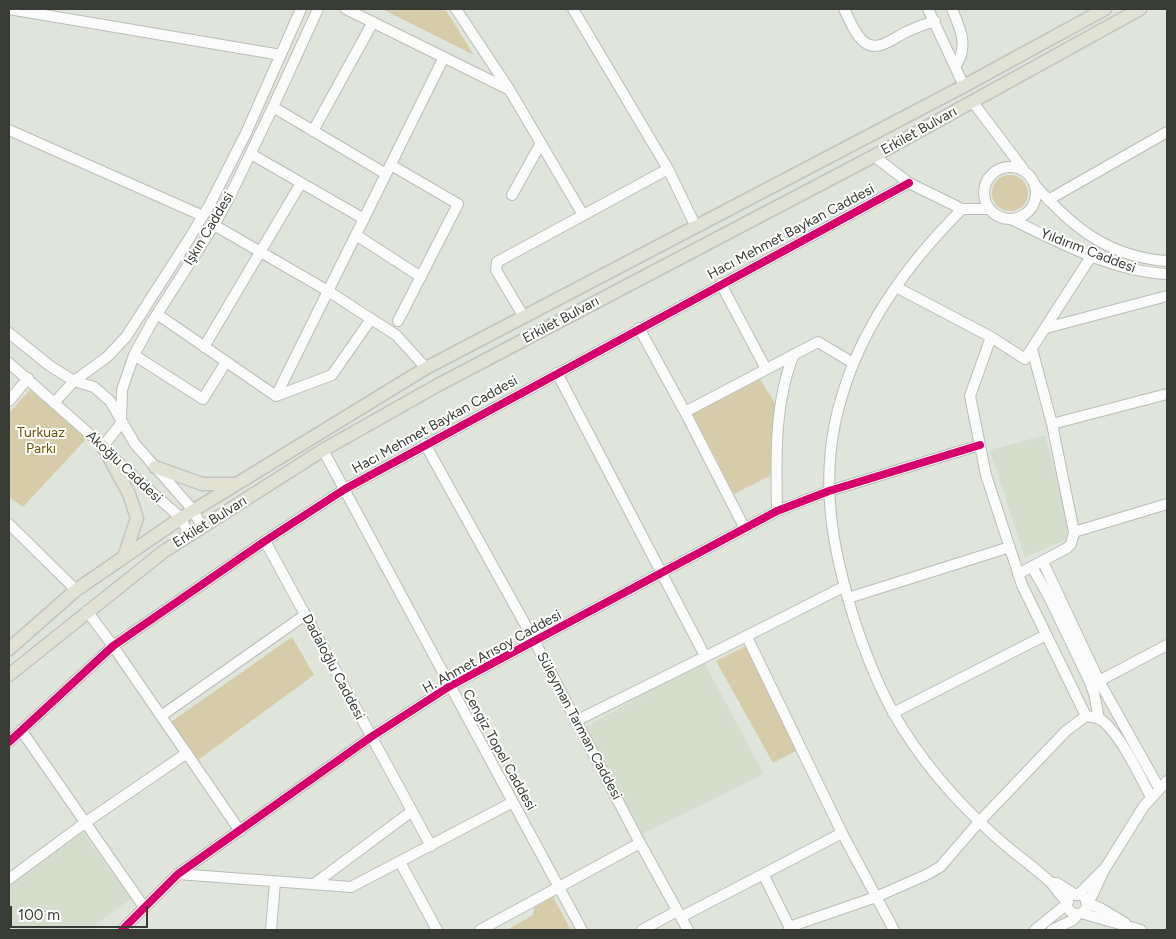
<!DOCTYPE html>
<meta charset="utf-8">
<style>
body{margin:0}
#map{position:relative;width:1176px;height:939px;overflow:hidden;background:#e0e5db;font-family:Figtree,sans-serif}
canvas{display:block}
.frame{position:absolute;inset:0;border:10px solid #383c35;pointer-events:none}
.scale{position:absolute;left:10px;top:906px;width:138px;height:22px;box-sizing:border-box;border:2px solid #383c35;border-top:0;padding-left:6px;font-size:15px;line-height:18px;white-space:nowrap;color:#383c35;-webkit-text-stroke:4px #fff;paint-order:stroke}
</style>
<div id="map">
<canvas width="1176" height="939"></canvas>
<div class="frame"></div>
<div class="scale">100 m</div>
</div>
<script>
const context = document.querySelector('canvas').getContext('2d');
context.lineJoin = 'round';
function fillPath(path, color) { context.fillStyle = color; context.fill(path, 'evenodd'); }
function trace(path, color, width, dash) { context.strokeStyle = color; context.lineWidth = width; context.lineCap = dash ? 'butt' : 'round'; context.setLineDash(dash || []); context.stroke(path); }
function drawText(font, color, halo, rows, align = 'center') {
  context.font = font + ' Figtree,sans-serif'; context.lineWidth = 4; context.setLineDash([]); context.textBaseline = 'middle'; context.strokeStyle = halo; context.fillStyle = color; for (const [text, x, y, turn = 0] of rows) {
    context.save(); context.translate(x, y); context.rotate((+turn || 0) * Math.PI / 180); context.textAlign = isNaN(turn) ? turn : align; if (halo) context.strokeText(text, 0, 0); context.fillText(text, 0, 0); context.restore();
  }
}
const built = new Path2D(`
 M 1045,435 L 1072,537 L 1025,558 L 990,450 Z
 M 704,662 L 764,774 L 642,834 L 585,727 Z
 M 83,832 L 131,899 L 97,923 L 92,930 L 9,930 L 9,887 L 21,874 Z`);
const green = new Path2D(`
 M 382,9 L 445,9 L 474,55 Z
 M992 193a18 18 0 1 1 36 0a18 18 0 1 1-36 0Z
 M 760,379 L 776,405 L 770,476 L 734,494 L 692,412 Z
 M 30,390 L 87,438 L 23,507 L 9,497 L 9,413 Z
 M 292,637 L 314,675 L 198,760 L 171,722 Z
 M 750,644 L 805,746 L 773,763 L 716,661 Z
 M 553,897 L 571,930 L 507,930 L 533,915 L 534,908 Z`);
const minor = new Path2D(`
 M 9,9 L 281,55
 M 346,9 L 508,89
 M 456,9 L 509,89 L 583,215
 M 573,9 L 668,169 L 696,227
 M 844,9 C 849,18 853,31 861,39 C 875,55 892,39 906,32 C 915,28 925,24 935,21
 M 928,9 L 964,86
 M 952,9 C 961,30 969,47 955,67
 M 972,101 L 1024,170
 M 273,107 L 386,174
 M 9,130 L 203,216
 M 313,131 L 373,22
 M 251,154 L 364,219
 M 874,156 L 909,183 L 962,209 L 989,209
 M 391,165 L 458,204 L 398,321
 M984 193a26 26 0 1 1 52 0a26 26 0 1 1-52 0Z
 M 1034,184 C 1072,227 1108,257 1167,261
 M 512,195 L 541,143
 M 1048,200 L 1167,132
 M 962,209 C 909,262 863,324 842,396 C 817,476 832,551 857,628 C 869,663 883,698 903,729 C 932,775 969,815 1011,850 C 1024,860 1037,870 1049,881 C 1056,887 1059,896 1068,902
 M 1011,219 C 1060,243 1112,271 1167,274
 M 214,225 L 328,291 L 396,335 L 426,368
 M 356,235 L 421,277
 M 721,284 L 766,369
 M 896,287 L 991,337 L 1025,359 L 1092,255
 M 157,314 L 276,396
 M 524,317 L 496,270 L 497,262 L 668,169
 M 639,328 L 685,412 L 745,529
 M 1046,328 L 1167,296
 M 9,333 L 50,366 L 74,381 L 94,387 L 110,401 L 135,444 L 193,510 L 202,527
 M 991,337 L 970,396 L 986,475 L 1022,585 L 1086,716
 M 204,347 L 301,183
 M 1032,349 L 1052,424 L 1074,532 L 1167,504
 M 134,355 L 203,399 L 226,362
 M 9,363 L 103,446 L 122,466 L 181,518 L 189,535
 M 557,373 L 705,656
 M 276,396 L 444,57
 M 276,396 L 332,375 L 371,319
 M 9,401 L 28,378
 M 54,403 L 74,381 L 107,357 L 126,337 L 189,239 L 210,204 L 246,133 L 301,9
 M 685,412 L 818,342 L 853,363
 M 1052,424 L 1167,394
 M 425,444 L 535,642 L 640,843 L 688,930
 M 103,446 L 120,425 L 121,419 L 122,390 L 134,355 L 152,322 L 214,225 L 229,198 L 273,107 L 318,9
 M 323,450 L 582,930
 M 777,511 C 776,459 774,403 794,354
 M 9,524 L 76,590
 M 265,541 L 431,846
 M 1043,562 L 1099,681 L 1159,788
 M 1032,567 L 1048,595 L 1089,680 L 1094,693 L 1099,719
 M 1018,574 L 1067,548 L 1071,544 L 1074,532
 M 848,598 L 1010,547
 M 87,611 L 113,646 L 240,831
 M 747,637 L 842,833 L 894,930
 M 1099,681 L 1167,645
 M 893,713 L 1046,635
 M 161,716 L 305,615
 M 576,721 C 666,676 756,632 845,586
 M 21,730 L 144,907
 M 9,742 L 113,646 L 265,541 L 345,489 L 909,183
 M 400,862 L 437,930
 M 178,874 L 351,887 L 513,802
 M 763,874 L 791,930
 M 9,879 L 86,822 L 187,753
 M 1052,883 L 1057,883 L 1076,895
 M 314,884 L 412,811
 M1067 904a10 10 0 1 1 20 0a10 10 0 1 1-20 0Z
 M 1078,895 L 1103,870
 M 1086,902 L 1092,896 L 1104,870 L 1144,806 L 1167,781
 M 1087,903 L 1100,908 L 1125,923
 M 1081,913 L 1141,930
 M 681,917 L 842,833
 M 789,927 L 876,897 L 926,875 L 940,867 L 979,822 L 1066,731 L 1086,716 C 1092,717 1099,717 1104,722 C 1123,739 1139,775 1151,797
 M 122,930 L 178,874 L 371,737 L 450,686 L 777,511 L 829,491 L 980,445
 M 271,930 L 275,882
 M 480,930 L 640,843
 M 642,930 L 677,911
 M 1035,930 L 1067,904
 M 1052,930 L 1073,920 L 1078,914`);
const major = new Path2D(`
 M 103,446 L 129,494 L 137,518 L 124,557
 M 155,467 L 202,484 L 236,484
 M 9,649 L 76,590 L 181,518 L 426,368 L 964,86 L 1105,9
 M 9,675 L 163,552 L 323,450 L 438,385 L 874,156 L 1140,9`);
const cycleway = new Path2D(`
 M 9,742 L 113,646 L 265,541 L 345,489 L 909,183
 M 122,930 L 178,874 L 371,737 L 450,686 L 777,511 L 829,491 L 980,445`);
const streetNames = [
 ["Erkilet Bulvarı",919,131,-29],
 ["Işkın Caddesi",209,229,-59],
 ["Hacı Mehmet Baykan Caddesi",791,232,-28],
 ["Yıldırım Caddesi",1088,251,21],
 ["Erkilet Bulvarı",561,320,-28],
 ["Hacı Mehmet Baykan Caddesi",435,425,-29],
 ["Akoğlu Caddesi",124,467,43],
 ["Erkilet Bulvarı",210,522,-32],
 ["H. Ahmet Arısoy Caddesi",492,652,-29],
 ["Dadaloğlu Caddesi",333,667,62],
 ["Süleyman Tarman Caddesi",579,726,62],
 ["Cengiz Topel Caddesi",499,750,61]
];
const parkNames = [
 ["Turkuaz",41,433],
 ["Parkı",41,449]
];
fillPath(built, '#d5decc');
fillPath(green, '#d6ccaa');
trace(minor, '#babdb6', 12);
trace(major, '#c1c3bf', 15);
trace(minor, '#fafbfa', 10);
trace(major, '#e2e2d4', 12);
trace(cycleway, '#d6006c', 8);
drawText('14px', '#383c35', '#fff', streetNames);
drawText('14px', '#6d5402', '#fff', parkNames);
</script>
